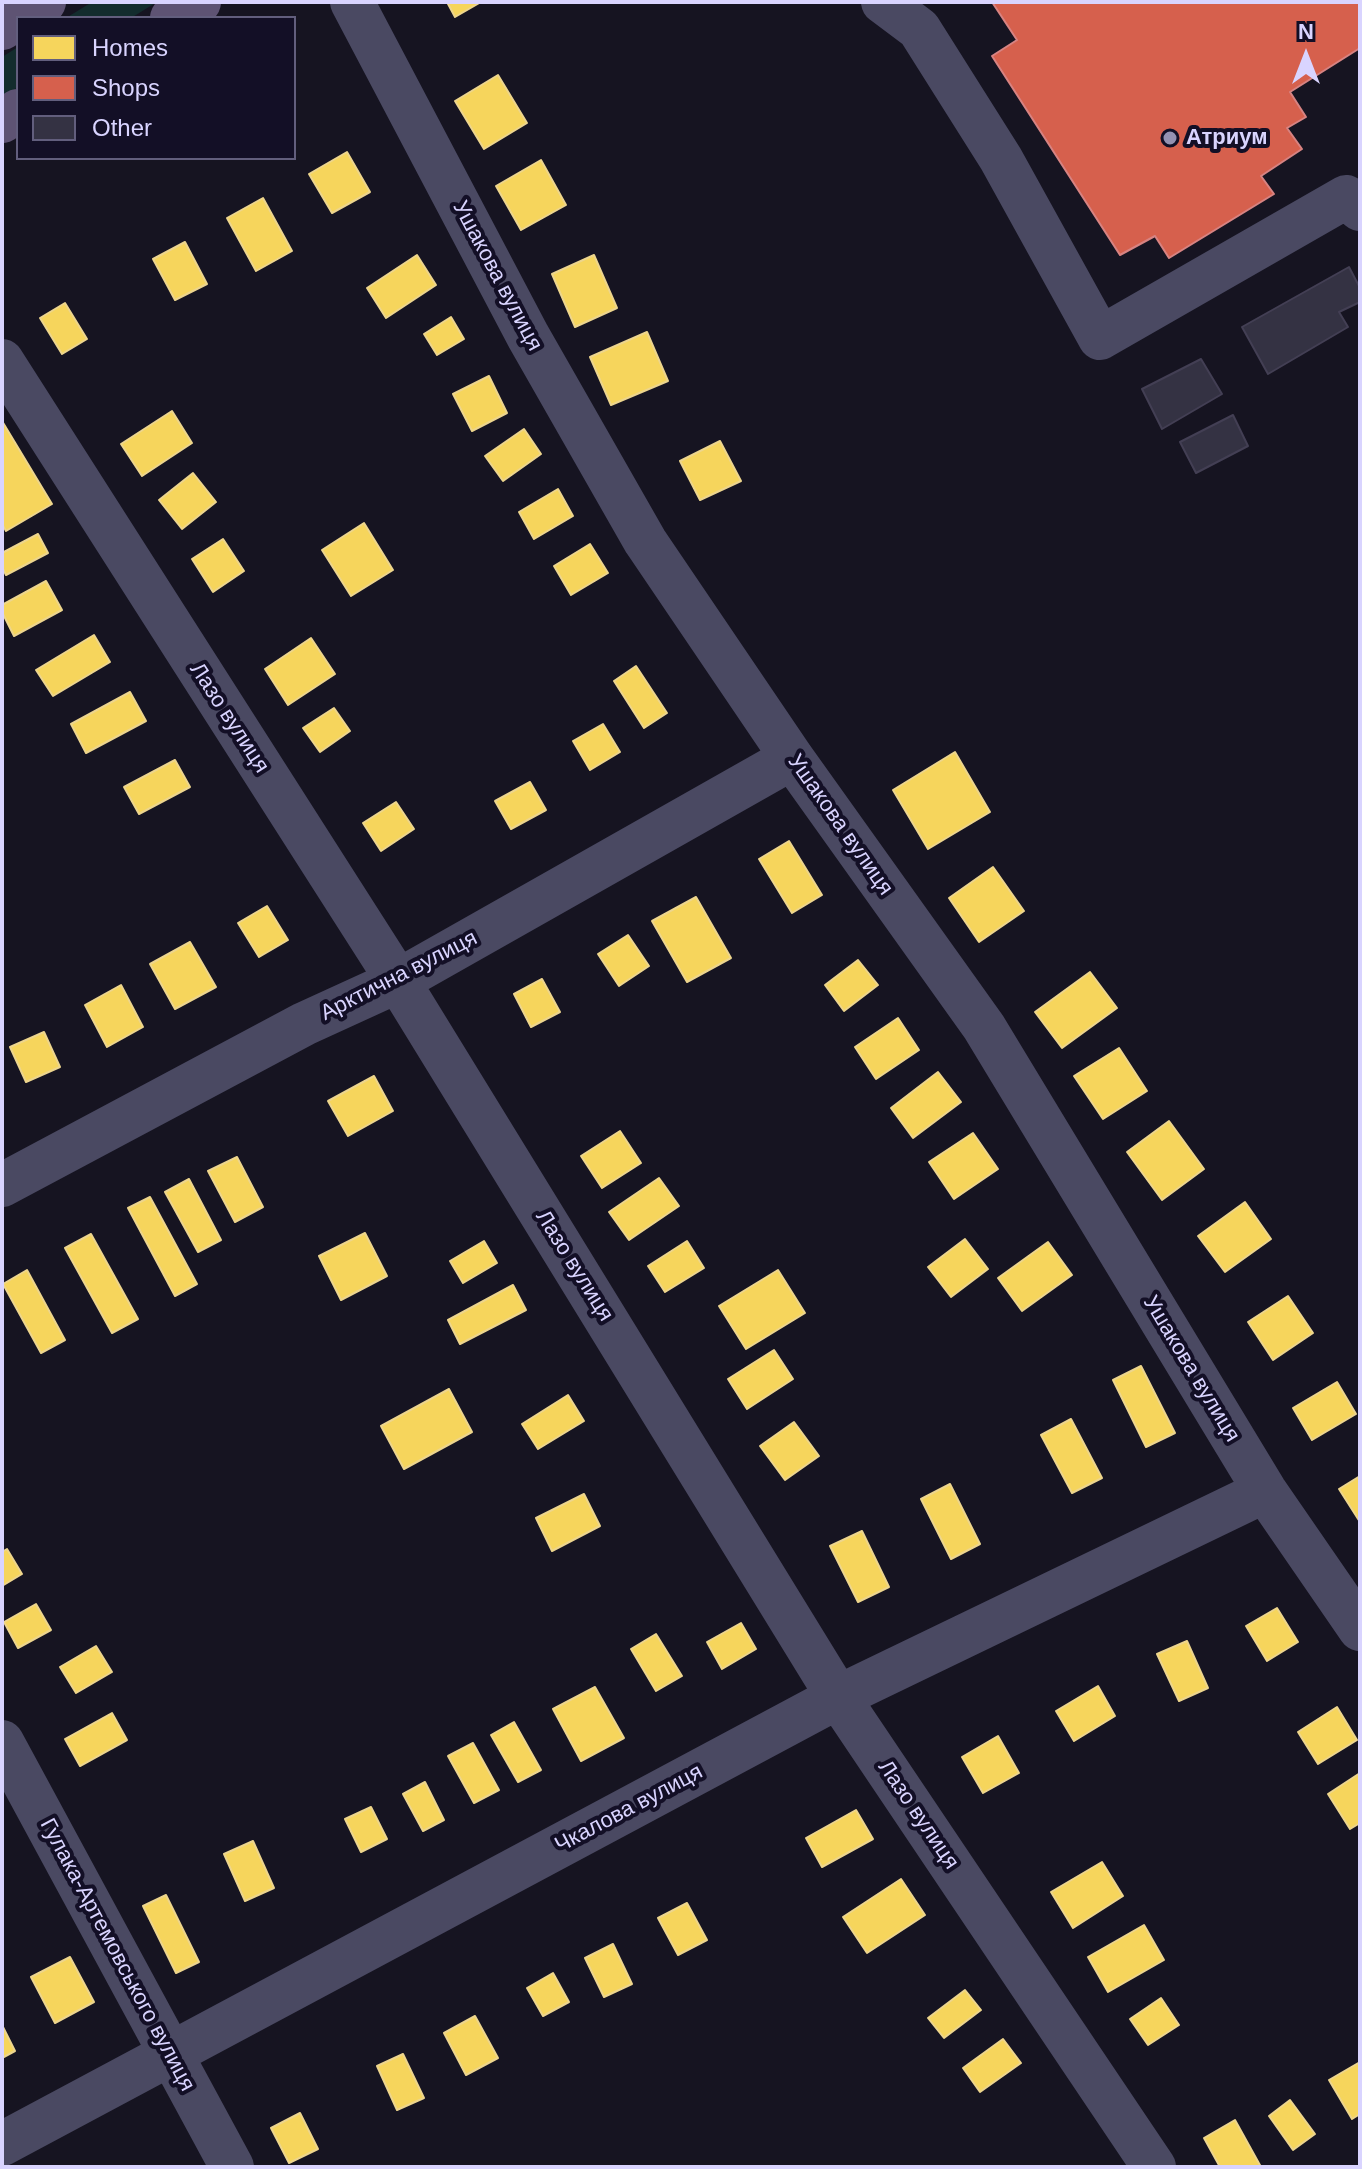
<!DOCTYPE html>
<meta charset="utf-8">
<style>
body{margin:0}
#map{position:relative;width:1362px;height:2169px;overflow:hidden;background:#161421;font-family:Helvetica,sans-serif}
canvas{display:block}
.frame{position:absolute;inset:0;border:4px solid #d9d4ff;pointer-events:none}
.legend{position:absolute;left:16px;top:16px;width:280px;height:144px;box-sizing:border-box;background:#130f26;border:2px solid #625e7d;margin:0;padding:10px 14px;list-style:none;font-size:24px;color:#d9d4ff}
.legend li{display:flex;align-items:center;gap:16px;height:40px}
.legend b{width:40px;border:2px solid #625e7d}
.north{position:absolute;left:1266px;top:16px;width:80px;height:80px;-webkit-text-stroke:6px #130f26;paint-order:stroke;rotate:0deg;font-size:22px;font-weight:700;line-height:32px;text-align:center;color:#d9d4ff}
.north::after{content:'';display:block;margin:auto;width:28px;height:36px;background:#d9d4ff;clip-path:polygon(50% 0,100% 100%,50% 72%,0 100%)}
</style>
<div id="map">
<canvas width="1362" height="2169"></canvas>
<div class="frame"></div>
<ul class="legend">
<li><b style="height:22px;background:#f6d55c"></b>Homes</li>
<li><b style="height:22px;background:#d6604d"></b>Shops</li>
<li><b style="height:22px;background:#343243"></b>Other</li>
</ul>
<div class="north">N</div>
</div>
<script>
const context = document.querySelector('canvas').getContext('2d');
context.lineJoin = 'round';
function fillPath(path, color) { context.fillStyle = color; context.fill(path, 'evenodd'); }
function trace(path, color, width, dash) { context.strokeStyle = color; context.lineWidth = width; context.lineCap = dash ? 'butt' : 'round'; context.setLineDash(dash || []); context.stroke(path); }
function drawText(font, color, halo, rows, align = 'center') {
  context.font = font + ' Helvetica,sans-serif'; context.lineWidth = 8; context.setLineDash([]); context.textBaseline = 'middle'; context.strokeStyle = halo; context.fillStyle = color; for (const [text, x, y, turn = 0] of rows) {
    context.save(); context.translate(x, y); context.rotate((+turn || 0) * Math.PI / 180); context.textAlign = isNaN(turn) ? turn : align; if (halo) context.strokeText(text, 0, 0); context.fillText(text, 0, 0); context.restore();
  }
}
const green = new Path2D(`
 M 92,2 L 157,2 L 131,18 L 66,18 Z
 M 18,47 L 18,87 L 2,97 L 2,57 Z`);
const homes = new Path2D(`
 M 447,2 L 481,2 L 455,17 Z
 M 498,75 L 527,123 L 484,149 L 455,101 Z
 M 347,152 L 370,192 L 332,213 L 309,174 Z
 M 541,160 L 566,205 L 521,230 L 496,186 Z
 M 263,198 L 292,251 L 256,271 L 227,218 Z
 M 185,242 L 207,284 L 175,300 L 153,259 Z
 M 417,255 L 436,285 L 386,318 L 367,288 Z
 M 594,255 L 617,308 L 575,327 L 552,274 Z
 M 65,303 L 87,339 L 62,354 L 40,318 Z
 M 451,317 L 464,339 L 437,355 L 424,334 Z
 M 647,332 L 668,381 L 611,405 L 590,357 Z
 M 489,376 L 507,413 L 472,431 L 453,394 Z
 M 172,411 L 192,443 L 142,476 L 121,444 Z
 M 2,421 L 52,504 L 6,531 L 2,524 Z
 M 524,429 L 541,454 L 503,481 L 485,456 Z
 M 720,441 L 741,481 L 700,500 L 680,461 Z
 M 193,473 L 216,502 L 182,529 L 159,500 Z
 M 558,489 L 573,516 L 534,539 L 519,512 Z
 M 364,523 L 393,570 L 351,596 L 322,550 Z
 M 38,534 L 48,553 L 6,575 L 2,567 L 2,553 Z
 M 223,539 L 244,571 L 213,592 L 192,559 Z
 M 590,544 L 608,573 L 571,595 L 554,566 Z
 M 46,581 L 62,610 L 14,636 L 2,612 L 2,605 Z
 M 94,635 L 110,662 L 53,696 L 36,670 Z
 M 311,638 L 335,674 L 288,705 L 265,669 Z
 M 636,666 L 667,713 L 644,728 L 614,681 Z
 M 130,692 L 146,721 L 86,753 L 71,724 Z
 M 334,708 L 350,731 L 320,752 L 303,728 Z
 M 603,724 L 620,752 L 590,770 L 573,741 Z
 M 955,752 L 990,812 L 928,849 L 893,790 Z
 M 175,760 L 190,787 L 139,814 L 124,787 Z
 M 530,782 L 546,810 L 511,829 L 495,801 Z
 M 396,802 L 414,829 L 381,851 L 363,823 Z
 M 789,841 L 822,895 L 792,913 L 759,859 Z
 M 993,867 L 1024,911 L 979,942 L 949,898 Z
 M 696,897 L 731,958 L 687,982 L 652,921 Z
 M 267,906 L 288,940 L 259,957 L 238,923 Z
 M 628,935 L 649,966 L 619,986 L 598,954 Z
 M 190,942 L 216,987 L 175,1009 L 150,964 Z
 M 858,960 L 878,985 L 844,1011 L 825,985 Z
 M 1090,972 L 1117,1008 L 1062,1048 L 1035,1012 Z
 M 542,979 L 560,1012 L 531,1027 L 514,994 Z
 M 121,985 L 143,1027 L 107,1047 L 85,1005 Z
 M 898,1018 L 919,1050 L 876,1079 L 855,1047 Z
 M 44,1032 L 60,1067 L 26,1082 L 10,1047 Z
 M 1119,1048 L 1147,1091 L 1103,1119 L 1074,1076 Z
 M 938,1072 L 961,1102 L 913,1138 L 891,1108 Z
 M 374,1076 L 393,1111 L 348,1136 L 328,1101 Z
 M 1169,1121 L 1204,1169 L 1162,1200 L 1127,1152 Z
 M 620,1131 L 641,1163 L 602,1188 L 581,1156 Z
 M 973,1133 L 998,1169 L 954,1199 L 929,1162 Z
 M 237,1157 L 263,1207 L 235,1222 L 208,1171 Z
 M 659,1178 L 679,1206 L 629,1240 L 609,1212 Z
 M 189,1179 L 221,1240 L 198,1252 L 165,1192 Z
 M 150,1197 L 197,1284 L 175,1296 L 128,1208 Z
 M 1245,1202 L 1271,1239 L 1225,1272 L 1198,1236 Z
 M 365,1233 L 387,1276 L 341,1300 L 319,1256 Z
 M 91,1234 L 138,1319 L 112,1333 L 65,1248 Z
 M 965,1239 L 988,1269 L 951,1297 L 928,1267 Z
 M 484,1241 L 497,1263 L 463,1283 L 450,1261 Z
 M 687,1241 L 704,1268 L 665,1292 L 648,1266 Z
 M 1048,1242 L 1072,1275 L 1022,1311 L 998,1278 Z
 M 27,1270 L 65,1340 L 41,1353 L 3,1284 Z
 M 778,1270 L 805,1313 L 746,1349 L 719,1306 Z
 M 513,1285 L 526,1310 L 460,1344 L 448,1320 Z
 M 1288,1296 L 1313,1333 L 1273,1360 L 1248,1322 Z
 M 774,1350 L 793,1379 L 747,1409 L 728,1379 Z
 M 1141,1366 L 1175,1433 L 1146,1447 L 1113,1380 Z
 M 1337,1382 L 1356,1414 L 1312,1440 L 1293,1408 Z
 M 449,1389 L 472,1432 L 404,1469 L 381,1426 Z
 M 568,1395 L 584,1421 L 538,1449 L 522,1424 Z
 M 1071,1419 L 1102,1478 L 1072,1493 L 1041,1435 Z
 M 794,1422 L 819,1456 L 785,1480 L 760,1446 Z
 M 1360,1476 L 1360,1522 L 1339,1489 Z
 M 950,1484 L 980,1544 L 951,1559 L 921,1499 Z
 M 584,1494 L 600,1526 L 552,1551 L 536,1518 Z
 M 862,1531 L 889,1587 L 858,1602 L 830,1546 Z
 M 7,1549 L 22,1574 L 2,1586 L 2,1552 Z
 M 36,1604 L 51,1630 L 18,1648 L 4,1622 Z
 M 1277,1608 L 1298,1642 L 1267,1661 L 1246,1626 Z
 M 741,1623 L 756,1649 L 722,1669 L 707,1642 Z
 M 656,1634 L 682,1676 L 656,1691 L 631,1649 Z
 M 1187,1641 L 1208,1688 L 1179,1701 L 1157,1654 Z
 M 96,1646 L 112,1672 L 76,1693 L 60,1667 Z
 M 1098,1686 L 1115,1716 L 1074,1741 L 1056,1711 Z
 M 595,1687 L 624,1738 L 581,1761 L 553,1709 Z
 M 1337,1707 L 1357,1740 L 1318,1764 L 1298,1732 Z
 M 112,1713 L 127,1740 L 80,1766 L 65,1739 Z
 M 514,1722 L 541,1770 L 518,1782 L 491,1735 Z
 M 998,1736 L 1019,1773 L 983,1793 L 962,1757 Z
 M 473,1743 L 499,1790 L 474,1803 L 448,1756 Z
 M 1360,1773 L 1360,1823 L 1350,1829 L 1328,1794 Z
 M 425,1782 L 444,1820 L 423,1831 L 403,1794 Z
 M 371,1807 L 387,1839 L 361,1852 L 345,1819 Z
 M 856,1810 L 873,1839 L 822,1867 L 806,1838 Z
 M 253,1841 L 274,1888 L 245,1901 L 224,1854 Z
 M 1102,1862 L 1123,1896 L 1073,1928 L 1051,1892 Z
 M 901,1879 L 925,1915 L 867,1953 L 843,1917 Z
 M 166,1895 L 199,1962 L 176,1973 L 143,1906 Z
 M 687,1903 L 707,1940 L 678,1955 L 658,1918 Z
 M 1144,1925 L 1164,1960 L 1108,1992 L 1088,1957 Z
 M 613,1944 L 632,1984 L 604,1997 L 585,1958 Z
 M 70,1957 L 94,2002 L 55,2023 L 31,1977 Z
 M 553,1973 L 569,2002 L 543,2016 L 527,1988 Z
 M 965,1990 L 981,2010 L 944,2038 L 928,2018 Z
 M 1161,1998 L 1179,2025 L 1148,2045 L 1130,2019 Z
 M 475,2016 L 498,2058 L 466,2075 L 444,2033 Z
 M 2,2025 L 15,2051 L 2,2058 Z
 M 1003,2039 L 1021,2063 L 980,2092 L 963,2068 Z
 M 403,2054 L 424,2098 L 397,2110 L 377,2066 Z
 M 1360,2062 L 1360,2114 L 1352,2119 L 1329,2080 Z
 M 1290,2100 L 1315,2134 L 1293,2150 L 1269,2116 Z
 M 300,2113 L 318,2149 L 289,2163 L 271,2128 Z
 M 1235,2120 L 1261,2167 L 1220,2167 L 1204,2138 Z`);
const shops = new Path2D(`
 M 992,2 L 1360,2 L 1360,48 L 1290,92 L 1306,117 L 1287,128 L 1302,149 L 1261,176 L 1274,194 L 1169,258 L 1155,236 L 1120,255 L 992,56 L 1017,40 Z`);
const building = new Path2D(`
 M 1349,267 L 1360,288 L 1360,302 L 1339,312 L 1348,327 L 1268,374 L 1242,327 Z
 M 1201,359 L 1222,394 L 1162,429 L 1142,389 Z
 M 1233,415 L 1248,446 L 1196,473 L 1180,442 Z`);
const minor = new Path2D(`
 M 352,2 L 528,336 L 645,541 L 792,758 L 984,1027 L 1265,1491 L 1360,1629
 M 883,2 L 919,29 L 1001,159 L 1100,338 L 1346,197 L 1360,209
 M 2,361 L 398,981 L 838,1697 L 1154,2167
 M 2,1185 L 304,1024 L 398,981 L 792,758
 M 2,1742 L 232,2167
 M 2,2144 L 838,1697 L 1265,1491`);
const major = new Path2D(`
 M 172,18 L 199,2
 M 2,28 L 44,2
 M 2,121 L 18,111`);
const markers = [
 [1170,138,8,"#9591b1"]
];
const poiNames = [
 ["Атриум",1186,138]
];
const streetNames = [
 ["Ушакова вулиця",497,276,62],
 ["Лазо вулиця",229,718,57],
 ["Ушакова вулиця",840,825,55],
 ["Арктична вулиця",399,976,-27],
 ["Лазо вулиця",574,1266,58],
 ["Ушакова вулиця",1191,1369,59],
 ["Чкалова вулиця",629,1809,-28],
 ["Лазо вулиця",918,1815,56],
 ["Гулака-Артемовського вулиця",117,1955,62]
];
fillPath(green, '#132c2d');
fillPath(homes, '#f6d55c');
trace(homes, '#edd58d', 2);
fillPath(shops, '#d6604d');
trace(shops, '#d78382', 2);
fillPath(building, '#343243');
trace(building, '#433f54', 2);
trace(minor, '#4a4962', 44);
trace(major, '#5e5373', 44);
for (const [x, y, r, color] of markers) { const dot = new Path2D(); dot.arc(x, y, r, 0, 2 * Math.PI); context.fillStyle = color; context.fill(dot); trace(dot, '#130f26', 3); }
drawText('bold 22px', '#d9d4ff', '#130f26', poiNames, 'left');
drawText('22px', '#d9d4ff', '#130f26', streetNames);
</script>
